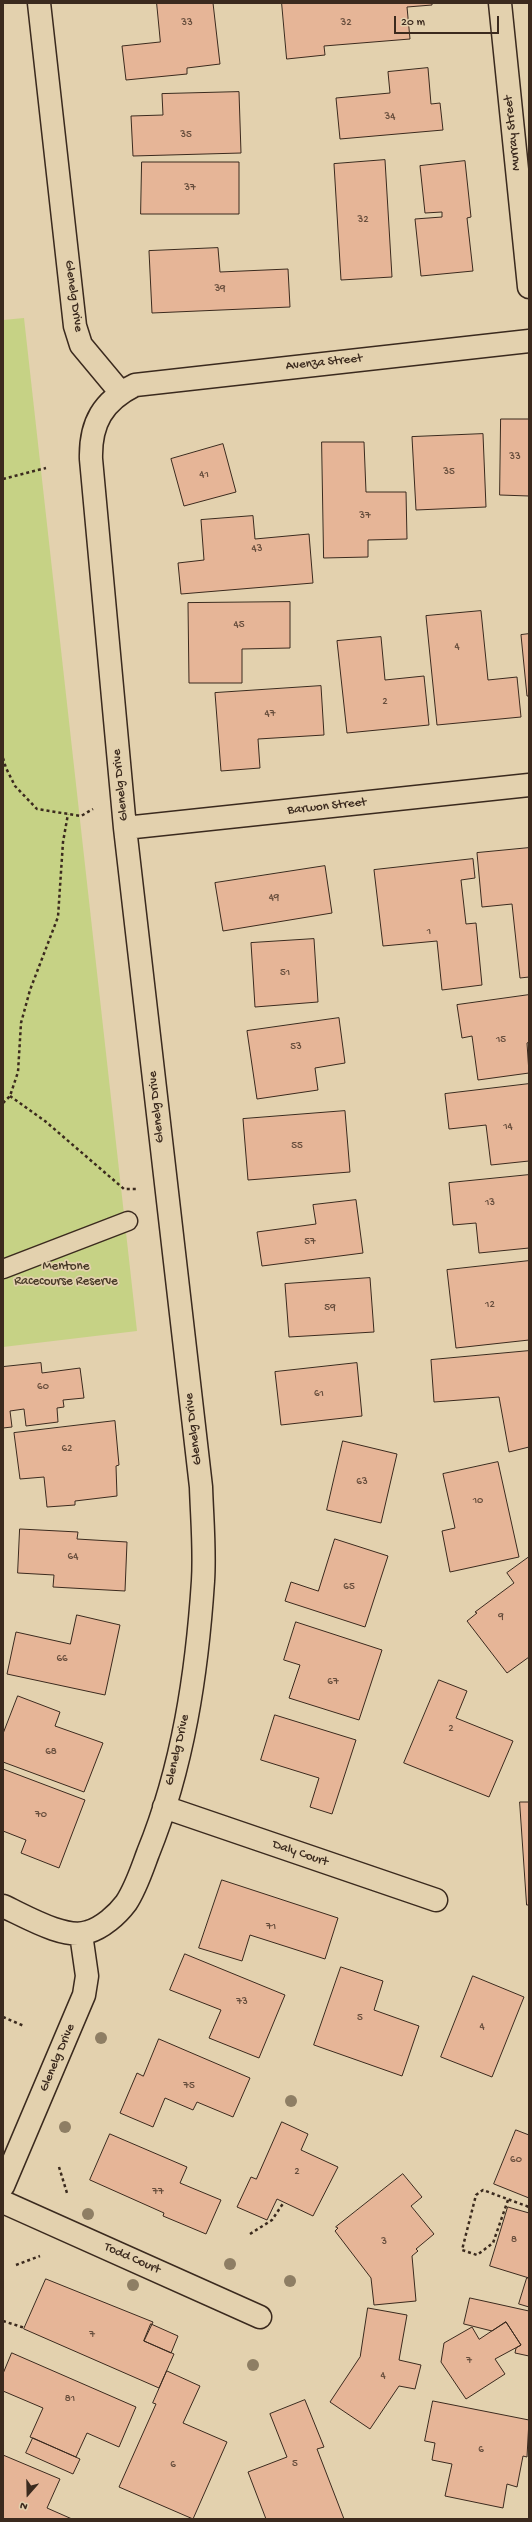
<!DOCTYPE html>
<style>
body{margin:0}
#map{position:relative;width:532px;height:2522px;overflow:hidden;background:#e3d1ae;font-family:"Gochi Hand",sans-serif}
canvas{display:block}
.frame{position:absolute;inset:0;border:4px solid #3b2a1e;pointer-events:none}
.north{position:absolute;left:8px;top:2474px;width:40px;height:40px;-webkit-text-stroke:3px #e3d1ae;paint-order:stroke;rotate:200deg;font-size:11px;font-weight:700;line-height:16px;text-align:center;color:#3b2a1e}
.north::after{content:'';display:block;margin:auto;width:14px;height:18px;background:#3b2a1e;clip-path:polygon(50% 0,100% 100%,50% 72%,0 100%)}
.scale{position:absolute;left:394px;top:16px;width:105px;height:18px;box-sizing:border-box;border:2px solid #3b2a1e;border-top:0;padding-left:5px;font-size:12px;line-height:14px;white-space:nowrap;color:#3b2a1e;-webkit-text-stroke:3px #e3d1ae;paint-order:stroke}
</style>
<div id="map">
<canvas width="532" height="2522"></canvas>
<div class="frame"></div>
<div class="north">N</div>
<div class="scale">20 m</div>
</div>
<script>
const context = document.querySelector('canvas').getContext('2d');
context.lineJoin = 'round';
function fillPath(path, color) { context.fillStyle = color; context.fill(path, 'evenodd'); }
function trace(path, color, width, dash) { context.strokeStyle = color; context.lineWidth = width; context.lineCap = dash ? 'butt' : 'round'; context.setLineDash(dash || []); context.stroke(path); }
function drawText(font, color, halo, rows, align = 'center') {
  context.font = font + ' "Gochi Hand",sans-serif'; context.lineWidth = 3.5; context.setLineDash([]); context.textBaseline = 'middle'; context.strokeStyle = halo; context.fillStyle = color; for (const [text, x, y, turn = 0] of rows) {
    context.save(); context.translate(x, y); context.rotate((+turn || 0) * Math.PI / 180); context.textAlign = isNaN(turn) ? turn : align; if (halo) context.strokeText(text, 0, 0); context.fillText(text, 0, 0); context.restore();
  }
}
const green = new Path2D(`
 M 24,318 L 137,1331 L 3,1347 L 3,320 Z`);
const building = new Path2D(`
 M 157,3 L 213,3 L 220,64 L 187,68 L 187,74 L 126,80 L 122,46 L 160,42 Z
 M 282,3 L 432,3 L 432,5 L 407,7 L 410,39 L 324,46 L 325,55 L 287,59 Z
 M 428,68 L 431,104 L 440,103 L 443,130 L 340,139 L 336,98 L 390,93 L 388,72 Z
 M 239,92 L 241,153 L 133,156 L 131,116 L 163,115 L 162,94 Z
 M 385,160 L 392,277 L 341,280 L 334,164 Z
 M 465,161 L 471,217 L 467,218 L 473,271 L 421,276 L 415,219 L 442,217 L 442,212 L 425,213 L 420,166 Z
 M 142,162 L 239,162 L 239,214 L 141,214 Z
 M 218,248 L 220,272 L 288,269 L 290,307 L 152,313 L 149,251 Z
 M 501,419 L 529,419 L 529,496 L 500,495 Z
 M 483,434 L 486,507 L 416,510 L 412,437 Z
 M 322,442 L 364,442 L 366,492 L 406,492 L 407,539 L 368,540 L 368,557 L 324,558 Z
 M 223,444 L 236,492 L 184,506 L 171,459 Z
 M 253,516 L 255,539 L 309,534 L 313,583 L 181,594 L 178,563 L 204,560 L 201,520 Z
 M 290,602 L 290,648 L 242,649 L 242,683 L 189,683 L 188,603 Z
 M 481,611 L 488,680 L 517,677 L 521,717 L 437,725 L 426,616 Z
 M 529,634 L 529,696 L 527,696 L 521,635 Z
 M 381,637 L 385,680 L 424,676 L 429,725 L 347,733 L 337,641 Z
 M 321,686 L 324,735 L 258,739 L 260,768 L 221,771 L 215,693 Z
 M 529,848 L 529,977 L 520,978 L 512,904 L 482,907 L 477,853 Z
 M 473,859 L 475,878 L 461,880 L 466,924 L 476,923 L 482,985 L 442,990 L 437,941 L 383,946 L 374,870 Z
 M 325,866 L 332,913 L 223,931 L 215,883 Z
 M 314,939 L 318,1002 L 255,1007 L 251,943 Z
 M 529,995 L 529,1042 L 527,1043 L 529,1073 L 478,1080 L 472,1036 L 462,1038 L 457,1005 Z
 M 339,1018 L 345,1063 L 315,1068 L 318,1090 L 257,1099 L 247,1031 Z
 M 529,1084 L 529,1161 L 491,1165 L 486,1125 L 449,1129 L 445,1094 Z
 M 345,1111 L 350,1172 L 248,1180 L 243,1119 Z
 M 529,1175 L 529,1248 L 479,1253 L 476,1223 L 453,1225 L 449,1183 Z
 M 356,1200 L 363,1253 L 262,1266 L 257,1232 L 316,1224 L 313,1205 Z
 M 529,1261 L 529,1340 L 456,1348 L 447,1270 Z
 M 370,1278 L 374,1332 L 289,1337 L 285,1284 Z
 M 529,1351 L 529,1447 L 509,1452 L 499,1397 L 434,1402 L 431,1360 Z
 M 41,1363 L 42,1373 L 80,1368 L 84,1398 L 63,1400 L 64,1407 L 57,1408 L 58,1422 L 26,1426 L 24,1409 L 10,1411 L 12,1427 L 3,1428 L 3,1367 Z
 M 357,1363 L 362,1416 L 281,1425 L 275,1372 Z
 M 115,1421 L 119,1465 L 116,1466 L 117,1496 L 75,1501 L 75,1505 L 47,1507 L 44,1477 L 20,1479 L 14,1433 Z
 M 343,1441 L 397,1454 L 381,1523 L 327,1510 Z
 M 498,1462 L 519,1557 L 450,1572 L 442,1531 L 455,1528 L 443,1474 Z
 M 20,1529 L 78,1532 L 77,1539 L 127,1542 L 125,1591 L 53,1587 L 54,1575 L 18,1573 Z
 M 335,1539 L 388,1556 L 365,1627 L 285,1601 L 291,1582 L 318,1591 Z
 M 529,1557 L 529,1657 L 507,1673 L 467,1621 L 477,1613 L 475,1612 L 514,1583 L 507,1573 Z
 M 77,1615 L 120,1625 L 105,1695 L 7,1674 L 16,1632 L 70,1644 Z
 M 296,1622 L 382,1650 L 359,1720 L 289,1698 L 300,1665 L 284,1660 Z
 M 439,1680 L 467,1691 L 456,1718 L 513,1741 L 489,1797 L 404,1763 Z
 M 18,1696 L 60,1712 L 55,1726 L 103,1743 L 84,1792 L 3,1762 L 3,1734 Z
 M 275,1715 L 356,1740 L 332,1814 L 310,1807 L 319,1778 L 261,1760 Z
 M 3,1769 L 85,1800 L 59,1868 L 21,1853 L 26,1840 L 3,1831 Z
 M 520,1802 L 529,1802 L 529,1905 L 527,1905 Z
 M 222,1880 L 338,1918 L 325,1959 L 250,1935 L 242,1961 L 199,1948 Z
 M 185,1954 L 285,1995 L 259,2058 L 209,2038 L 221,2010 L 170,1990 Z
 M 341,1967 L 383,1981 L 374,2010 L 419,2026 L 402,2076 L 314,2045 Z
 M 473,1976 L 524,1997 L 492,2077 L 441,2057 Z
 M 159,2039 L 250,2078 L 233,2117 L 197,2102 L 193,2110 L 165,2098 L 153,2127 L 120,2113 L 137,2073 L 143,2076 Z
 M 282,2122 L 308,2134 L 301,2150 L 338,2167 L 313,2216 L 277,2199 L 267,2220 L 237,2207 L 251,2177 L 256,2179 Z
 M 516,2130 L 529,2135 L 529,2198 L 494,2184 Z
 M 110,2134 L 187,2167 L 180,2183 L 221,2200 L 206,2234 L 163,2216 L 164,2213 L 90,2180 Z
 M 403,2174 L 422,2197 L 411,2206 L 434,2234 L 416,2249 L 418,2251 L 412,2256 L 416,2301 L 374,2305 L 371,2278 L 335,2231 L 338,2228 L 336,2227 Z
 M 508,2207 L 529,2213 L 529,2278 L 490,2266 Z
 M 527,2278 L 529,2278 L 529,2307 L 519,2304 Z
 M 46,2279 L 153,2322 L 144,2341 L 174,2354 L 159,2388 L 24,2329 Z
 M 470,2298 L 529,2311 L 529,2356 L 515,2353 L 516,2348 L 521,2345 L 506,2322 L 492,2331 L 464,2324 Z
 M 368,2308 L 407,2315 L 399,2360 L 421,2365 L 415,2389 L 399,2386 L 370,2429 L 330,2402 L 360,2357 Z
 M 506,2322 L 521,2345 L 495,2359 L 505,2374 L 466,2399 L 441,2362 L 444,2343 L 472,2327 L 479,2339 Z
 M 151,2324 L 178,2336 L 171,2353 L 144,2341 Z
 M 12,2353 L 136,2407 L 119,2447 L 87,2433 L 76,2457 L 30,2437 L 43,2408 L 3,2391 L 3,2374 Z
 M 167,2371 L 200,2386 L 183,2423 L 227,2442 L 193,2519 L 119,2487 L 156,2404 L 153,2403 Z
 M 305,2400 L 324,2447 L 317,2449 L 344,2519 L 266,2519 L 248,2472 L 287,2457 L 270,2414 Z
 M 433,2401 L 529,2420 L 527,2457 L 523,2456 L 517,2487 L 507,2484 L 503,2508 L 445,2496 L 452,2464 L 432,2460 L 435,2443 L 425,2441 Z
 M 33,2438 L 80,2459 L 73,2474 L 26,2453 Z
 M 3,2455 L 60,2479 L 47,2508 L 72,2519 L 3,2519 Z`);
const path = new Path2D(`
 M 3,479 L 46,468
 M 3,758 L 6,768 L 15,786 L 37,809 L 81,816 L 93,809
 M 10,1096 L 45,1121 L 124,1189 L 137,1189
 M 3,1103 L 10,1096 L 18,1072 L 21,1023 L 30,990 L 58,917 L 63,842 L 68,814
 M 3,2017 L 24,2026
 M 59,2167 L 67,2193
 M 508,2200 L 493,2243 L 477,2255 L 462,2250 L 476,2195 L 483,2190 L 529,2207
 M 250,2234 L 272,2220 L 284,2202
 M 16,2265 L 40,2256
 M 3,2321 L 25,2328`);
const service = new Path2D(`
 M 3,1269 L 128,1221`);
const minor = new Path2D(`
 M 39,3 L 75,326 L 81,345 L 121,393
 M 500,3 L 529,287
 M 125,828 L 529,785
 M 164,1807 L 436,1900
 M 3,1906 C 25,1916 65,1940 88,1932 C 102,1928 117,1915 126,1903 C 136,1888 142,1869 148,1853 C 183,1767 197,1673 203,1581 C 205,1550 202,1518 201,1487 L 125,828 L 91,459 C 90,423 103,401 135,385 L 529,341
 M 3,2186 L 84,1995 L 87,1976 L 81,1934
 M 3,2202 L 260,2317`);
const trees = [
 [101,2038],
 [291,2101],
 [65,2127],
 [88,2214],
 [230,2264],
 [290,2281],
 [133,2285],
 [253,2365]
];
const numberNames = [
 ["33",187,23],
 ["32",346,23],
 ["34",390,117],
 ["35",186,135],
 ["37",190,188],
 ["32",363,220],
 ["39",220,289],
 ["33",515,457],
 ["35",449,472],
 ["41",204,475],
 ["37",365,516],
 ["43",257,549],
 ["45",239,625],
 ["4",457,647],
 ["2",385,702],
 ["47",270,714],
 ["49",274,898],
 ["1",429,932],
 ["51",285,973],
 ["15",501,1040],
 ["53",296,1047],
 ["14",508,1127],
 ["55",297,1146],
 ["13",490,1203],
 ["57",310,1242],
 ["12",490,1305],
 ["59",330,1308],
 ["60",43,1387],
 ["61",319,1394],
 ["62",67,1449],
 ["63",362,1482],
 ["10",478,1501],
 ["64",73,1557],
 ["65",349,1587],
 ["9",501,1617],
 ["66",62,1659],
 ["67",333,1682],
 ["2",451,1729],
 ["68",51,1752],
 ["70",41,1815],
 ["71",271,1927],
 ["73",242,2002],
 ["5",360,2018],
 ["4",482,2027],
 ["75",189,2086],
 ["60",516,2160],
 ["2",297,2172],
 ["77",158,2192],
 ["8",514,2240],
 ["3",384,2242],
 ["7",92,2335],
 ["7",469,2361],
 ["4",383,2376],
 ["81",70,2399],
 ["6",481,2450],
 ["5",295,2464],
 ["6",173,2465]
];
const streetNames = [
 ["Murray Street",513,133,-96],
 ["Glenelg Drive",73,296,82],
 ["Avenza Street",324,363,-6],
 ["Glenelg Drive",121,785,-96],
 ["Barwon Street",327,807,-6],
 ["Glenelg Drive",157,1107,-96],
 ["Glenelg Drive",194,1429,-97],
 ["Glenelg Drive",178,1750,-77],
 ["Daly Court",300,1854,19],
 ["Glenelg Drive",58,2058,-67],
 ["Todd Court",132,2259,24]
];
const parkNames = [
 ["Mentone",66,1267],
 ["Racecourse Reserve",66,1282]
];
fillPath(green, '#c6d285');
fillPath(building, '#e6b597');
trace(building, '#3b2a1e', 1);
trace(service, '#3b2a1e', 21);
trace(minor, '#3b2a1e', 25);
trace(path, '#3b2a1e', 2.5, [3, 3]);
trace(service, '#e3d1ae', 18);
trace(minor, '#e3d1ae', 22);
context.fillStyle = '#8e7e64';
for (const [x, y] of trees) { context.beginPath(); context.arc(x, y, 6, 0, 2 * Math.PI); context.fill(); }
drawText('11px', '#664d3c', null, numberNames);
drawText('13px', '#3b2a1e', '#e3d1ae', streetNames);
drawText('13px', '#493b28', '#e3d1ae', parkNames);
</script>
